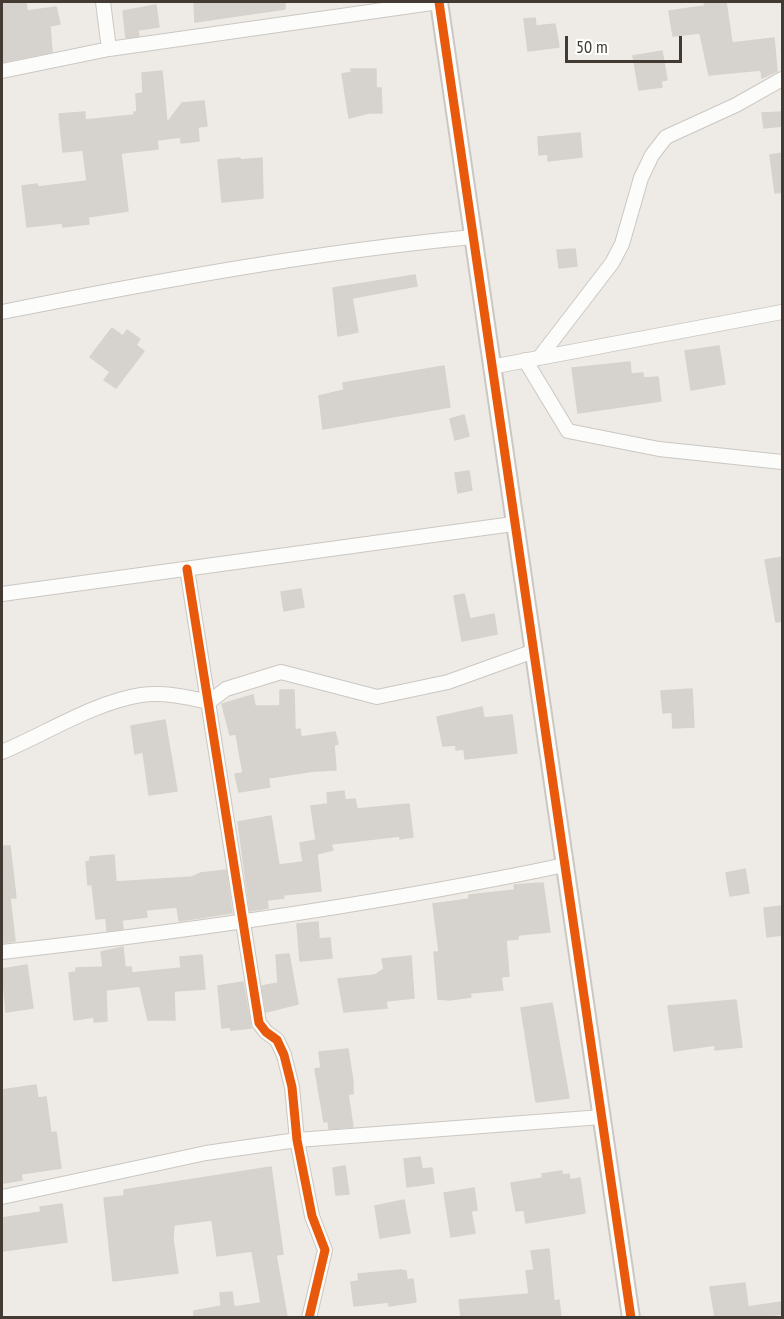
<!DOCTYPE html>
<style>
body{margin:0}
#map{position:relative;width:784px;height:1319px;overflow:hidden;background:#eeebe6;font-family:"PT Sans Narrow",sans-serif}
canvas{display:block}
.frame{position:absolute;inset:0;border:3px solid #433b33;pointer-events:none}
.scale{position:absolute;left:565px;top:36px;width:117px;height:27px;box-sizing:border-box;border:3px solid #433b33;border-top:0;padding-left:8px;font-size:18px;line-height:21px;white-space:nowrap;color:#433b33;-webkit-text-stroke:4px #fff;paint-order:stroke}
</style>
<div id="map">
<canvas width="784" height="1319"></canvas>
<div class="frame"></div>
<div class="scale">50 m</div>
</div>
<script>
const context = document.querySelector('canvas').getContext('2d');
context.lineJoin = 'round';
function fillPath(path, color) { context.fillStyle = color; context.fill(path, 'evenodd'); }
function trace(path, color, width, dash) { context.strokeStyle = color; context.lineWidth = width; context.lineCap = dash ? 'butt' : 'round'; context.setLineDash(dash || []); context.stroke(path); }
const building = new Path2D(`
 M 2,2 L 26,2 L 27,11 L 56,7 L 60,24 L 50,26 L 52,52 L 2,62 Z
 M 194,2 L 285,2 L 285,9 L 195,22 Z
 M 704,2 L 726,2 L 732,43 L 774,38 L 777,71 L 762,78 L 761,70 L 709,75 L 700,33 L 673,36 L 669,11 L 705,6 Z
 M 156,5 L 159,27 L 138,30 L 139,36 L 126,38 L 123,11 Z
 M 535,18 L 536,26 L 555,24 L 559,47 L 528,51 L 524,19 Z
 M 662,51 L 667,80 L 661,81 L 662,87 L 639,90 L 633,56 Z
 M 351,69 L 376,69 L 376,88 L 381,88 L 382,113 L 368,113 L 349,118 L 342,74 L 352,72 Z
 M 162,71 L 167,123 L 182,103 L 204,101 L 207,126 L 198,127 L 199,141 L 181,143 L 181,137 L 157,140 L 158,149 L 121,153 L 128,211 L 88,217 L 89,224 L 63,227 L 62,223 L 27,227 L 22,186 L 37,184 L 38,187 L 87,181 L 83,150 L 63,152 L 59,114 L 85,112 L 85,120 L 134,115 L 134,112 L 137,112 L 136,94 L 143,93 L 142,73 Z
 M 783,112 L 783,126 L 764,128 L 762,113 Z
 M 580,133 L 582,157 L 548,161 L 548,154 L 539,155 L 538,137 Z
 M 783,153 L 783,192 L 775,193 L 770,155 Z
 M 240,158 L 241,160 L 262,158 L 263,198 L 222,202 L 218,160 Z
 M 575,249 L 577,266 L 559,268 L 557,250 Z
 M 415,275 L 417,286 L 352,298 L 358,332 L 338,336 L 333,288 Z
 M 112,328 L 123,336 L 127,330 L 140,339 L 136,345 L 144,351 L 116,388 L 104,380 L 110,372 L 90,357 Z
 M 719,346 L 725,384 L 691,390 L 685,351 Z
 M 630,362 L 631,374 L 643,373 L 643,378 L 658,377 L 661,401 L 578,413 L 572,368 Z
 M 444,366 L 450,407 L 323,429 L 319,396 L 344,390 L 343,383 Z
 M 464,415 L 469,436 L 455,440 L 450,419 Z
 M 469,471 L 472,490 L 458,493 L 455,473 Z
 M 783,557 L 783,621 L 776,622 L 765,560 Z
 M 301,589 L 304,607 L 284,611 L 281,592 Z
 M 464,594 L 470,619 L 494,614 L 497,634 L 462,641 L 454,596 Z
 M 692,689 L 694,727 L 673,728 L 672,712 L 663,713 L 661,691 Z
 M 280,690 L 294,690 L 295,730 L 300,729 L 301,737 L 335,732 L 338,744 L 334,745 L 336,770 L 314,771 L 268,778 L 270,787 L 239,792 L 235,774 L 243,773 L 236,734 L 230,735 L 222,704 L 253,695 L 255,706 L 280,706 Z
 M 482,707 L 484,718 L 512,715 L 517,753 L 465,759 L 464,749 L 456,750 L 456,745 L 443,746 L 437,717 Z
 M 165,720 L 177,791 L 149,795 L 143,752 L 135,754 L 131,726 Z
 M 344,791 L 345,800 L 355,799 L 357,809 L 409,804 L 413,837 L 400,839 L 400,836 L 331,844 L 333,850 L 317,854 L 321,891 L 283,895 L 284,898 L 267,900 L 268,908 L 250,911 L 238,822 L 271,816 L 279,865 L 303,862 L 300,843 L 316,840 L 311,806 L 328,804 L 327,793 Z
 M 2,846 L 10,846 L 16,898 L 10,898 L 15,941 L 2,943 Z
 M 114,855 L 116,882 L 192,877 L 201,873 L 226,870 L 232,913 L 179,921 L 177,907 L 146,910 L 147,917 L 122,920 L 123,929 L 107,931 L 106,918 L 96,919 L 92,884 L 88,885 L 86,862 L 90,861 L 90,857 Z
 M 745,869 L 749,893 L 730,896 L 726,873 Z
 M 543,883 L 550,932 L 518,935 L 518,939 L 506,940 L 509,976 L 501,977 L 503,990 L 470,993 L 471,997 L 449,1000 L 438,999 L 434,952 L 439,952 L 433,904 L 469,899 L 469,895 L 515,890 L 514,885 Z
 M 782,906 L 782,935 L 767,937 L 764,908 Z
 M 318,922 L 319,939 L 330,938 L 332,958 L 300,961 L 297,924 Z
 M 123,947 L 125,967 L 131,967 L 132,973 L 181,968 L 180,957 L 202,955 L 205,989 L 174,991 L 175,1020 L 148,1020 L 140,986 L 106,990 L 107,1021 L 94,1022 L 94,1017 L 74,1020 L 69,973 L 76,972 L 76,968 L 103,967 L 101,952 Z
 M 289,954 L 298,1004 L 266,1012 L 262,986 L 278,983 L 276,955 Z
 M 411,956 L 414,998 L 386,1001 L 387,1008 L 344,1012 L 338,979 L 375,975 L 384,969 L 382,959 Z
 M 27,965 L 33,1008 L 6,1012 L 2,969 Z
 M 243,982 L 251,1028 L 231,1030 L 230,1027 L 222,1028 L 218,986 Z
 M 736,1000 L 742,1047 L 715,1050 L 715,1045 L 674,1051 L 668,1006 Z
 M 552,1003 L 569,1098 L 536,1102 L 521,1008 Z
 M 348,1049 L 353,1082 L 353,1094 L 348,1094 L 353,1127 L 329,1129 L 328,1121 L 324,1122 L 315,1069 L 321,1068 L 319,1052 Z
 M 36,1085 L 38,1098 L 46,1097 L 51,1133 L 56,1132 L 61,1168 L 21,1174 L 22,1180 L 4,1183 L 2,1090 Z
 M 420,1157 L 422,1169 L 432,1168 L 434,1183 L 407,1187 L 404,1159 Z
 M 345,1166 L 349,1194 L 336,1195 L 333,1168 Z
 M 271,1167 L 283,1254 L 276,1255 L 287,1317 L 194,1317 L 194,1311 L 221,1306 L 220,1293 L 232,1292 L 234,1307 L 261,1303 L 252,1251 L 217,1256 L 212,1220 L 174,1225 L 173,1239 L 178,1273 L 113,1281 L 104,1198 L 124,1196 L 124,1190 Z
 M 562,1171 L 562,1175 L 569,1174 L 570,1180 L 580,1178 L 585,1213 L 526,1223 L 524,1210 L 516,1211 L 511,1183 L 543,1178 L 542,1174 Z
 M 474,1188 L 477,1210 L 471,1211 L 475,1233 L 451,1237 L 444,1193 Z
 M 404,1200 L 410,1233 L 380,1238 L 375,1206 Z
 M 62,1204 L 67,1242 L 3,1251 L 2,1218 L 41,1212 L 40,1207 Z
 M 549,1249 L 554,1301 L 559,1300 L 561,1317 L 461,1317 L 459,1300 L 529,1294 L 526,1271 L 534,1270 L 531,1251 Z
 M 401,1270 L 406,1271 L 407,1280 L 413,1279 L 416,1302 L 389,1306 L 389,1302 L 354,1306 L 351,1282 L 359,1281 L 358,1274 Z
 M 745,1283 L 748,1307 L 781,1302 L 782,1314 L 762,1317 L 715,1317 L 710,1287 Z`);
const minor = new Path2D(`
 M 103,2 L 109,49
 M 2,71 L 109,49 L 439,2
 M 2,312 C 157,281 314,252 473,237
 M 539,358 L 612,263 L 622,244 L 641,178 L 652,155 L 666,137 L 736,105 L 782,79
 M 525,360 L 568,431 L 659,449 L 782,462
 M 491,367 L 782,312
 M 187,569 L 259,1023 L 266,1032 L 277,1040 L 284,1055 L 292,1087 L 297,1140 L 312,1216 L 325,1250 L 309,1318
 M 2,594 L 513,524
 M 2,752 C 45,734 95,702 141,695 C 164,692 187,697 209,702 L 226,689 L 281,672 L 377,697 L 448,682 L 534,651
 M 2,952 C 191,931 379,904 565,865
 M 2,1197 L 206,1153 L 297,1140 L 602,1117`);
const tertiary = new Path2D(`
 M 439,2 L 631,1318`);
const cycleway = new Path2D(`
 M 439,2 L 631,1318
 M 187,569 L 259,1023 L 266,1032 L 277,1040 L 284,1055 L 292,1087 L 297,1140 L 312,1216 L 325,1250 L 309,1318`);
fillPath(building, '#d6d2cd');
trace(building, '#d6d2cc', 1.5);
trace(minor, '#cbc7c2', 16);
trace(tertiary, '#cbc7c2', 20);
trace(minor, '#fcfcfb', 14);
trace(tertiary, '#fcfcfb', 16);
trace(cycleway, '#e8590c', 9);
</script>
